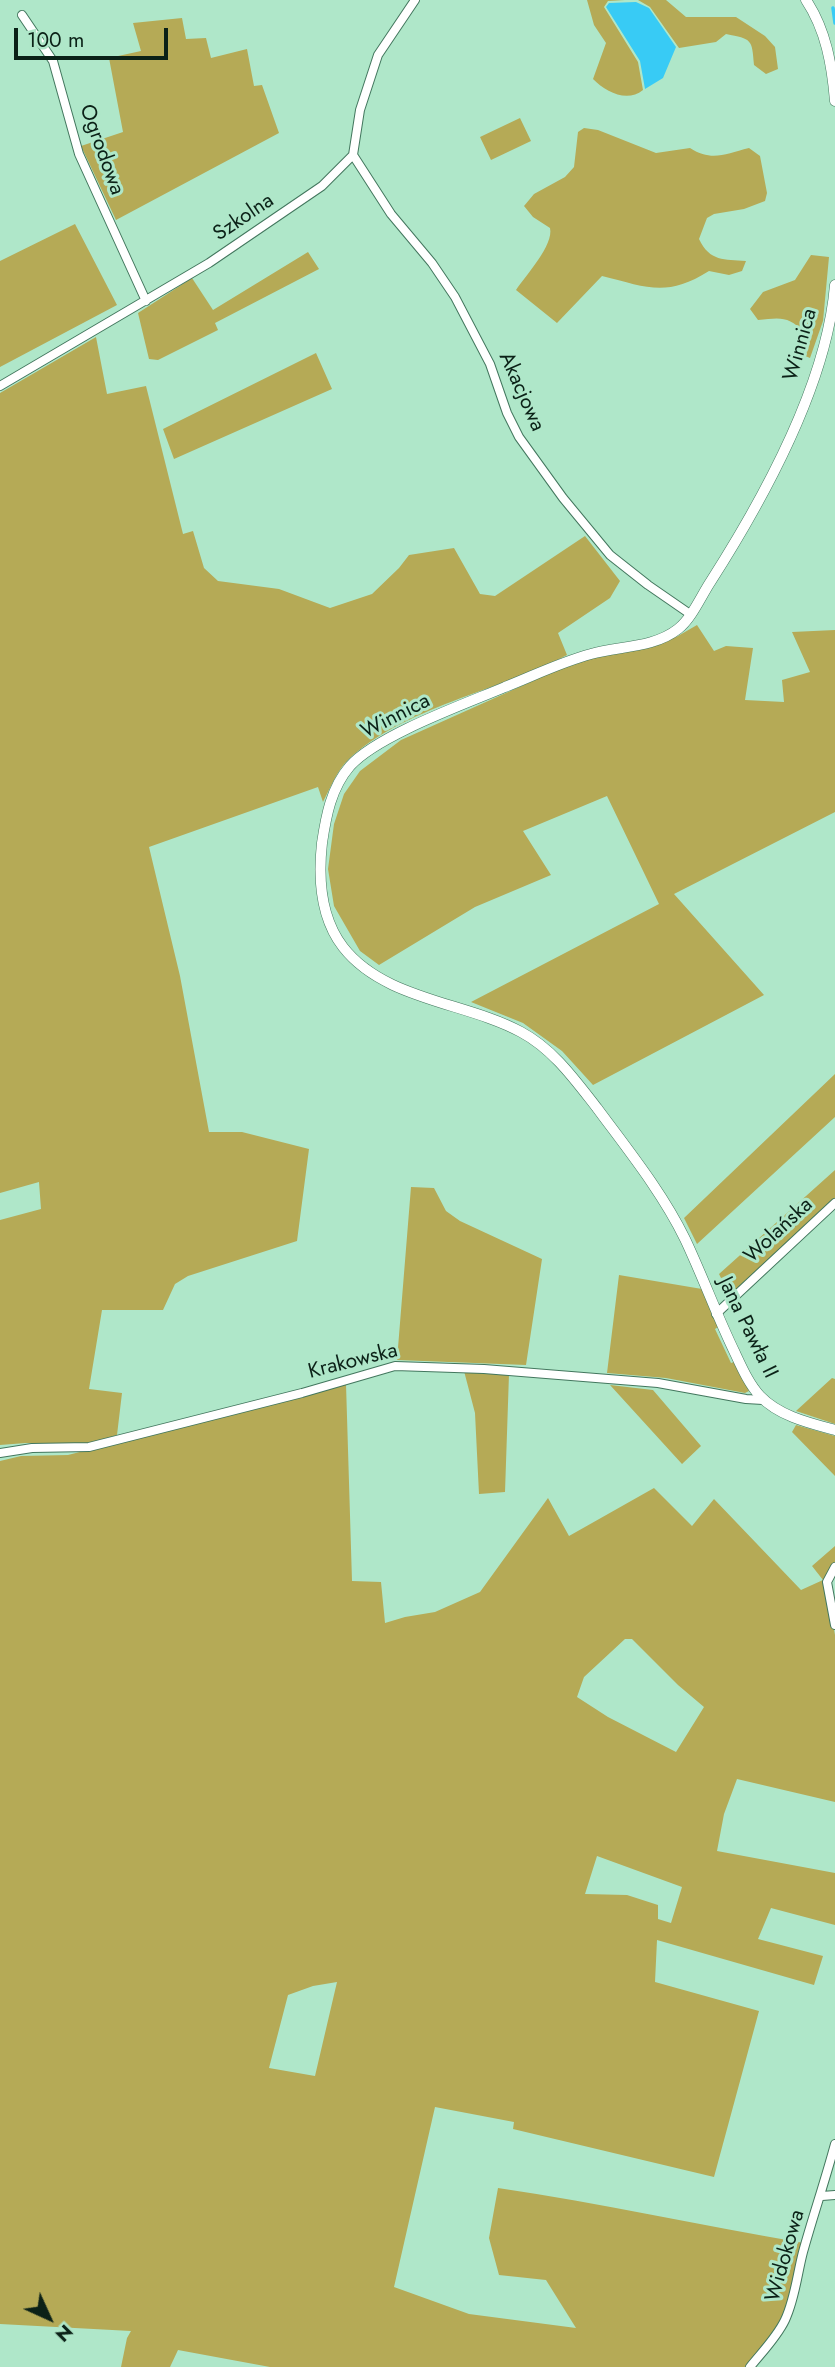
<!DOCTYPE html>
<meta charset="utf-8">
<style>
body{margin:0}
#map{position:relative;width:835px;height:2367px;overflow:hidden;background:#afe7c9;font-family:Jost,sans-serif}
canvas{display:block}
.north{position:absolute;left:14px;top:2283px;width:70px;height:70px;-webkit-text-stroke:5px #afe7c9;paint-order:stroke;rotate:135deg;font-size:19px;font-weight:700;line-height:28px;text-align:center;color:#0b2117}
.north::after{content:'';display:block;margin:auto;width:24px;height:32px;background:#0b2117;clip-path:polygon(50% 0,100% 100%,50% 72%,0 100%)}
.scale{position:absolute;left:14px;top:28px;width:154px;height:32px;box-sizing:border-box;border:4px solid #0b2117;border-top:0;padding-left:9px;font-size:21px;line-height:24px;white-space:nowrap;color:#0b2117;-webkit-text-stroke:5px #afe7c9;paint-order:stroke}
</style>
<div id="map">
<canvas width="835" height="2367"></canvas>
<div class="north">N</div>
<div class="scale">100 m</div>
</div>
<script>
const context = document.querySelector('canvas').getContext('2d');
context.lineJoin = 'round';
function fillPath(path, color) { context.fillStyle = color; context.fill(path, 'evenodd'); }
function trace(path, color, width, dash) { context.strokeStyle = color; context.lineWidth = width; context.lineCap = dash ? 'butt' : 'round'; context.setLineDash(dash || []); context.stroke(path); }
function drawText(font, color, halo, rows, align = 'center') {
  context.font = font + ' Jost,sans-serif'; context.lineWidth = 6; context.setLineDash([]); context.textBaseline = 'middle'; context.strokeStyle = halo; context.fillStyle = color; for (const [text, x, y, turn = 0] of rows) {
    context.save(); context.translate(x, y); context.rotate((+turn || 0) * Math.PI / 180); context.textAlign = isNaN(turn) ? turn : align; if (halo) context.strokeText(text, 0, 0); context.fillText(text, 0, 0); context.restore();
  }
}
const green = new Path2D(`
 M 587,0 L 625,0 L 608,1 L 604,7 L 638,62 L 643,90 C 627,103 606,92 593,79 L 606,43 L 594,25 Z
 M 638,0 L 666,0 L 686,17 L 736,17 L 765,36 L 775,47 L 778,69 L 766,74 L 754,65 C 752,39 752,39 726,34 L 716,42 L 679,48 L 650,7 Z
 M 182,18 L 186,39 L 206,38 L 211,58 L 247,49 L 254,86 L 262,85 L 279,133 L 116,220 L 81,146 L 123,132 L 109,58 L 141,51 L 133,23 Z
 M 520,118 L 531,141 L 491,160 L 480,137 Z
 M 584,128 L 598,130 L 656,153 L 690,148 C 712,162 725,154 749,148 L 760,156 L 767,193 L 765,201 L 744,209 L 714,214 L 707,218 L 699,239 C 710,262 724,259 746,261 L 742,271 L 729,275 L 709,271 C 666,298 647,287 602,276 L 557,323 L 516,290 C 526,275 554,245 550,228 L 533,217 L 524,206 L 534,194 L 565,177 L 574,167 L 578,132 Z
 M 75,224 L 117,305 L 0,367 L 0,261 Z
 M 308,252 L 319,269 L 215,323 L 218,330 L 158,360 L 149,359 L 138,313 L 192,278 L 213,310 Z
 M 811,255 L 829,257 L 823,321 L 810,358 L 803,355 L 804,333 C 789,315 779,318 758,320 L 750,309 L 763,292 L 795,280 Z
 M 96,337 L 107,394 L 146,386 L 183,534 L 193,531 L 204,568 L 218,581 L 279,589 L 330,608 L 372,594 L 399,568 L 409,555 L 454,548 L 480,594 L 495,596 L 585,536 L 620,581 L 610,598 L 558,633 L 567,655 C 501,690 402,708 348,760 C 337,770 330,789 323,802 L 318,787 L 149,847 L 180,976 L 209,1132 L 242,1132 L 309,1149 L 297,1241 L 188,1276 L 175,1284 L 163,1310 L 102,1310 L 89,1389 L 122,1393 L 117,1435 L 91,1444 L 26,1443 L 0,1445 L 0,1220 L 41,1209 L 39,1182 L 0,1193 L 0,393 Z
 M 316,353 L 332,389 L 174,459 L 163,429 Z
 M 697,625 L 714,651 L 726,646 L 753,648 L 745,700 L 784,702 L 782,680 L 810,672 L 792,632 L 835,630 L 835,812 L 674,894 L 764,995 L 593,1085 L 562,1051 L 523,1023 L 471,1002 L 659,904 L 607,796 L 523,831 L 551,875 L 475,907 L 379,965 L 360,951 L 334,906 L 328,869 L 334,824 L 344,794 L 360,771 L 401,740 L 555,671 L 599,656 L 655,646 L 678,636 Z
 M 835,1074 L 835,1117 L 697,1244 L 684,1218 Z
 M 835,1170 L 835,1198 L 734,1291 L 722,1295 L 722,1291 L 726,1288 L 719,1274 Z
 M 411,1187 L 434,1188 L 446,1211 L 460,1221 L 542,1259 L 526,1365 L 397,1360 Z
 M 619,1275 L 702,1289 L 718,1327 L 715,1329 L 731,1363 L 734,1362 L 749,1391 L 745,1393 L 666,1378 L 607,1373 Z
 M 464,1371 L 509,1374 L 505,1492 L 479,1494 L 475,1413 Z
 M 832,1378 L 835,1379 L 835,1424 L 796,1411 Z
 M 346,1384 L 352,1581 L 381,1582 L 385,1623 L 405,1617 L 435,1612 L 480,1592 L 548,1498 L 569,1536 L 654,1488 L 692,1526 L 714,1499 L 801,1590 L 823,1580 L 812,1566 L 835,1546 L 835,1564 L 828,1571 L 825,1581 L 835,1635 L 835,1802 L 737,1779 L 724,1814 L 717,1851 L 835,1873 L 835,1925 L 771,1908 L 758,1939 L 823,1956 L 814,1985 L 657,1940 L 655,1982 L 759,2011 L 714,2177 L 513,2129 L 514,2122 L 435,2107 L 394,2287 L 469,2314 L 576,2328 L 546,2280 L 499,2275 L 489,2238 L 498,2188 C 601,2203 702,2226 804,2243 L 786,2311 L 776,2331 L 747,2367 L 270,2367 L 178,2350 L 170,2367 L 121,2367 L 127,2338 L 131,2331 L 0,2324 L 0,1461 L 21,1456 L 68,1455 ZM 625,1639 L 632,1639 L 678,1685 L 704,1707 L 676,1752 L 608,1717 L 577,1697 L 584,1677 ZM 597,1856 L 682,1887 L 671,1923 L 658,1919 L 658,1905 L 627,1895 L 585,1894 ZM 337,1982 L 315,2076 L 269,2068 L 288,1995 L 313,1986 Z
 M 610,1385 L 653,1390 L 701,1446 L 682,1464 Z
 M 796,1425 L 835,1436 L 835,1476 L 792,1432 Z`);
const water = new Path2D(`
 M 636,2 L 649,8 L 676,47 L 663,78 L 645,89 L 640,61 L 606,7 L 609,3 Z`);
const stream = new Path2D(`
 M 833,8 L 835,23`);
const minor = new Path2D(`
 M 22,15 L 53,61 L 79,154 L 146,301
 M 353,155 L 391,214 L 432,263 L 455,297 L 490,364 L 507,413 L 519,437 L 563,498 L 610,555 L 648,585 L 690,614
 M 0,386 L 209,263 L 322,186 L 353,155 L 360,110 L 378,55 L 415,0
 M 716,1314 L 835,1203
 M 0,1453 L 32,1448 L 89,1447 L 302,1393 L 395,1366 L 484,1369 L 658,1383 L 746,1399 L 763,1400
 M 835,1567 L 827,1582 L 835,1625
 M 822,2196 L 835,2195
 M 750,2367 C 762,2352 777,2337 785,2320 C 795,2299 797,2275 803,2252 C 813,2216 825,2181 835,2144`);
const tertiary = new Path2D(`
 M 806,0 C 826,30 832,65 835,101
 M 835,285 C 827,384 764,498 711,581 C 701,596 692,618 678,629 C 654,648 619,646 591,654 C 561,662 533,676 505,687 C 465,704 378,735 350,766 C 331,788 326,816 322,843 C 318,879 320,917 343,947 C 384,1000 466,1002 521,1032 C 553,1049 575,1080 597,1108 C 628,1150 662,1192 685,1239 C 703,1277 717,1316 735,1353 C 742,1368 749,1384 760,1396 C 779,1416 809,1423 835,1430`);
const streetNames = [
 ["Ogrodowa",101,150,70],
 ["Szkolna",244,218,-34],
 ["Winnica",801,345,-74],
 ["Akacjowa",521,392,66],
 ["Winnica",396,717,-27],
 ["Wolańska",779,1231,-43],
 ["Jana Pawła II",747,1328,64],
 ["Krakowska",353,1362,-14],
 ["Widokowa",786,2256,-74]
];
fillPath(green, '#b5aa56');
fillPath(water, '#38cbf5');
trace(stream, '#38cbf5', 3.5);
trace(minor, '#43775e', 10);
trace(tertiary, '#43775e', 11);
trace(minor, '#fff', 8);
trace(tertiary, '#fff', 10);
drawText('21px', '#0b2117', '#afe7c9', streetNames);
</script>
